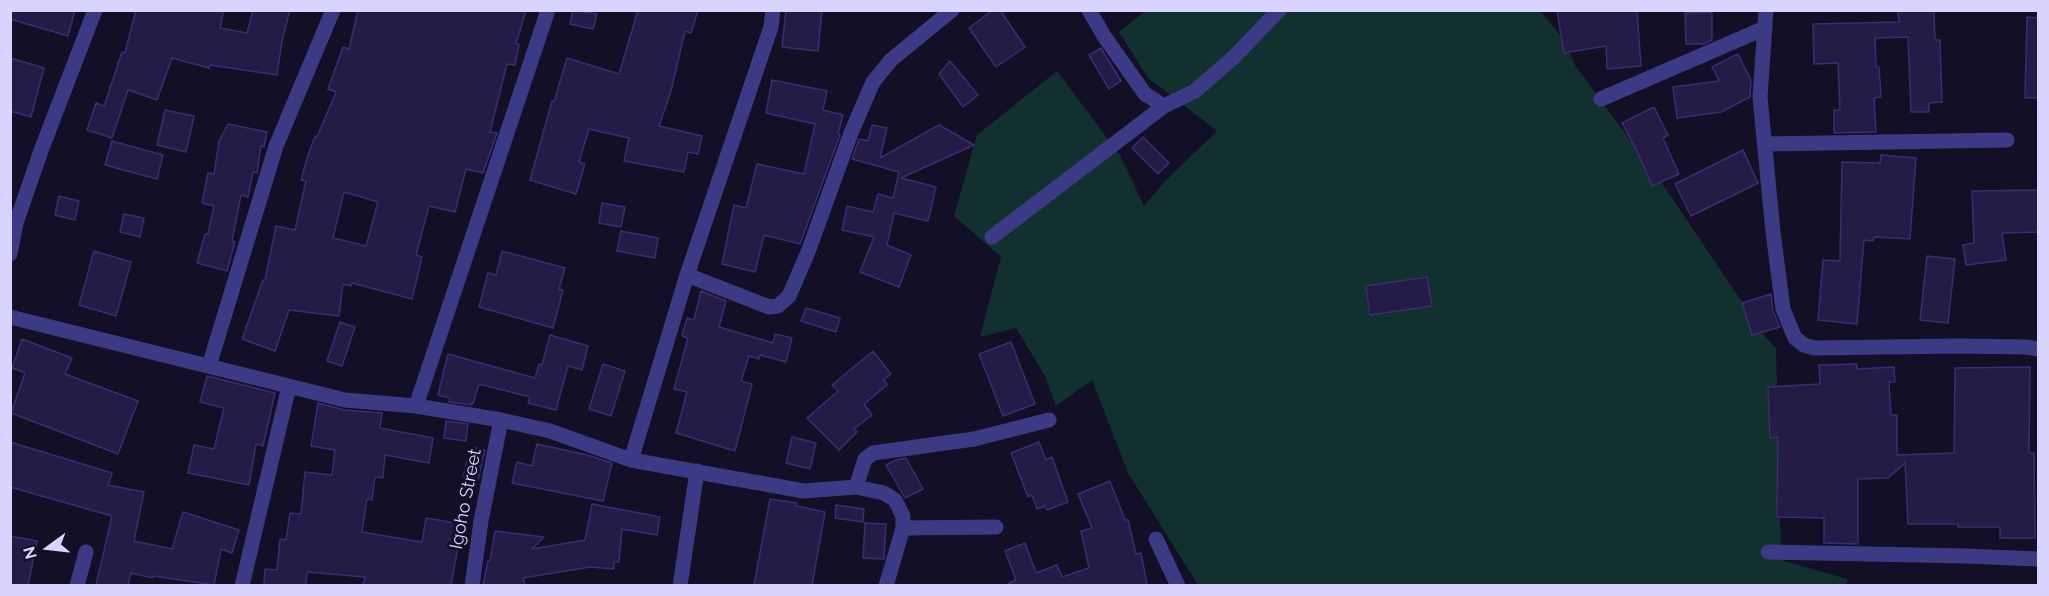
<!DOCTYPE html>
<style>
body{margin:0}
#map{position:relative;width:2049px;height:596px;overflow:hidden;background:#130f26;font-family:Raleway,sans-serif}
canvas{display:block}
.frame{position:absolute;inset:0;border:12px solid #d9d4ff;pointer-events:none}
.north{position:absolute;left:18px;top:518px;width:60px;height:60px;-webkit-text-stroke:4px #130f26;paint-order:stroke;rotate:255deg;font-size:16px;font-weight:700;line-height:24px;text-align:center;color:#d9d4ff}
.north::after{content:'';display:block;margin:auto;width:21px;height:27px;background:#d9d4ff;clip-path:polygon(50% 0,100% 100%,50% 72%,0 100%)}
</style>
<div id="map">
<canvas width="2049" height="596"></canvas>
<div class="frame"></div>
<div class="north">N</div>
</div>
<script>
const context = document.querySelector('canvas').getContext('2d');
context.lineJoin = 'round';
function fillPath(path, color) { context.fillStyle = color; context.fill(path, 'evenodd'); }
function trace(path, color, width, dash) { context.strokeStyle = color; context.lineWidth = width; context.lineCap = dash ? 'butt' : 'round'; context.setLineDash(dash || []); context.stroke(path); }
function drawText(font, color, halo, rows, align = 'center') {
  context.font = font + ' Raleway,sans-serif'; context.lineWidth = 6; context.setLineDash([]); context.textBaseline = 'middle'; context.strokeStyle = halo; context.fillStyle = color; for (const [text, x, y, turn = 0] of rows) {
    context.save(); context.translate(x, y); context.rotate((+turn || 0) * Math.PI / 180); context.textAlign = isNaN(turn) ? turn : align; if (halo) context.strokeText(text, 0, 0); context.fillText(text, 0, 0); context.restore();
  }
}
const green = new Path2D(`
 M 1145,11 L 1540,11 L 1561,36 L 1575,65 L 1666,189 L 1767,339 L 1776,348 L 1781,560 L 1847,579 L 1847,585 L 1198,585 L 1128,473 L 1092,380 L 1056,406 L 1045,376 L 1016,328 L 980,337 L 1001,257 L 954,216 L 977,135 L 1057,71 L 1120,155 L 1144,206 L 1165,181 L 1217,131 L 1148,78 L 1119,32 Z`);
const building = new Path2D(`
 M 10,10 L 75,10 L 68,36 L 10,19 Z
 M 136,10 L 224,10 L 220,28 L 247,33 L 253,10 L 290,10 L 282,41 L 277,75 L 210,65 L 209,68 L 172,58 L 157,100 L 128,90 L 112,138 L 87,130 L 96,103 L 104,106 L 122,52 L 125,53 Z
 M 358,10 L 526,10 L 516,44 L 519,44 L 515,65 L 507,64 L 490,132 L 497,133 L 483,173 L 466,169 L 455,212 L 429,206 L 416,255 L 422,257 L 412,299 L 352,283 L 351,286 L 343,284 L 339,316 L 289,310 L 275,351 L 242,339 L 263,280 L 265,280 L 276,226 L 295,230 L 306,181 L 301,180 L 307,158 L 315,136 L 317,137 L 336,92 L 328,89 L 343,47 L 349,49 ZM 344,192 L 378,202 L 366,246 L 333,238 Z
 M 573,10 L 597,14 L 593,29 L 570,24 Z
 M 638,10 L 698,10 L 691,33 L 685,31 L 671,91 L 659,126 L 702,136 L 698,154 L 688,152 L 684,172 L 624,161 L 629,138 L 589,129 L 579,162 L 585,164 L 576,194 L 530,180 L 552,101 L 554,102 L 567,58 L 619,74 Z
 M 786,10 L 822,10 L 818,51 L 782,47 Z
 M 993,10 L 1000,10 L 1025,47 L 996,67 L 969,28 Z
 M 1557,10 L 1637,10 L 1641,66 L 1607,69 L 1606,46 L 1564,53 Z
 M 1898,10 L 1934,10 L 1935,40 L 1940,40 L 1942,102 L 1929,103 L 1929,112 L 1911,112 L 1908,37 L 1875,38 L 1876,67 L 1879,67 L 1881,97 L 1874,98 L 1876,132 L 1834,133 L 1834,110 L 1840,110 L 1838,63 L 1814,64 L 1813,24 L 1899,22 Z
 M 1712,12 L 1712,40 L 1704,44 L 1686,44 L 1685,13 Z
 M 2027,17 L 2038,18 L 2038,98 L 2025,98 Z
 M 1101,48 L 1121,81 L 1109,89 L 1089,55 Z
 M 1738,54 L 1751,80 L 1750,97 L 1721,112 L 1677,118 L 1673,87 L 1719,81 L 1712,67 Z
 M 10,58 L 44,68 L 31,117 L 10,111 Z
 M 950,61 L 978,95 L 963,107 L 939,74 Z
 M 772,80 L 827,91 L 823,110 L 843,115 L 838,134 L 840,135 L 800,244 L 764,235 L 755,272 L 722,264 L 734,205 L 746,208 L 757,164 L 804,174 L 815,124 L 766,113 Z
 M 1654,107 L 1668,135 L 1663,138 L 1679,174 L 1652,186 L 1637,151 L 1622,123 Z
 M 165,110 L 194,116 L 186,152 L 157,145 Z
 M 228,124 L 267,132 L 264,147 L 261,146 L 257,173 L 253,172 L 248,197 L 241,195 L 232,241 L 235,242 L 227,271 L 197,263 L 205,234 L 208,234 L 214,206 L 202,203 L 208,173 L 214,174 L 219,141 Z
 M 872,125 L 887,128 L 880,158 L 939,125 L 974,145 L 901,178 L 936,187 L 928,221 L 894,213 L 887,245 L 911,255 L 899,287 L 860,272 L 874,237 L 842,230 L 847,206 L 873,212 L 878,194 L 893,198 L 899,172 L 852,159 L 859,139 L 868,141 Z
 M 1143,137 L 1169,163 L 1158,174 L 1132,148 Z
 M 112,141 L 163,155 L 157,179 L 105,165 Z
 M 1743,150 L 1758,183 L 1691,216 L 1675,184 Z
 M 1881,155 L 1916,158 L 1910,239 L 1874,237 L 1873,241 L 1864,240 L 1857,324 L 1818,320 L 1823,260 L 1840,261 L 1842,162 L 1880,163 Z
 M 2038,190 L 2038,232 L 2002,233 L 2006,260 L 1966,265 L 1963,245 L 1974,243 L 1972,191 Z
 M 59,196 L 79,201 L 75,220 L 55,215 Z
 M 602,203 L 625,207 L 621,227 L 599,223 Z
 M 124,214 L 144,218 L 140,237 L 120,232 Z
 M 621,231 L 658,238 L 655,258 L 617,251 Z
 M 94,251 L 131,262 L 116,316 L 79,305 Z
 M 502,251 L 565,268 L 559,289 L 563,290 L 553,328 L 479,307 L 488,273 L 496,275 Z
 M 1927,256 L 1955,259 L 1948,323 L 1920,320 Z
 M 1427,277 L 1432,306 L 1370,315 L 1366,286 Z
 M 701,291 L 726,301 L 719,327 L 773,343 L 775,334 L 792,338 L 786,362 L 760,355 L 759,359 L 749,356 L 741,381 L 752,384 L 735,451 L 676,433 L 687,392 L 674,389 L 688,338 L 682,336 L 687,318 L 694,320 Z
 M 1771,294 L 1773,311 L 1780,327 L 1752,335 L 1742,303 Z
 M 806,308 L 840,318 L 836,332 L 801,321 Z
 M 340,322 L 355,327 L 342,366 L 327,361 Z
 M 550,335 L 588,346 L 582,370 L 568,366 L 556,410 L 528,403 L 530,397 L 479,384 L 473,404 L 471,403 L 471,405 L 449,402 L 450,398 L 438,395 L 448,354 L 535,378 L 539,364 L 542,365 Z
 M 22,339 L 72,358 L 65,374 L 138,401 L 118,454 L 11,413 L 25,373 L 12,368 Z
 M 1011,342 L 1035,404 L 1003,416 L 979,354 Z
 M 873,351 L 891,374 L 884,380 L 887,385 L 864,404 L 872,415 L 854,429 L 857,432 L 839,450 L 807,418 L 838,391 L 832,385 Z
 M 603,364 L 625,371 L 611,416 L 589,409 Z
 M 1857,364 L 1857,369 L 1894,367 L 1895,382 L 1889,382 L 1891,415 L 1897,415 L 1897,455 L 1954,453 L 1955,368 L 2030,367 L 2029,453 L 2034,453 L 2035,538 L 2000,538 L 2000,527 L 1958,527 L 1958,524 L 1908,524 L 1905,463 L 1888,478 L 1858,479 L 1858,544 L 1824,543 L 1824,518 L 1777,517 L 1778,437 L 1770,438 L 1768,387 L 1820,384 L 1819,365 Z
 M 207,376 L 275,393 L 263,446 L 256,444 L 249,485 L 188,473 L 194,445 L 214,449 L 224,408 L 200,402 Z
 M 318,403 L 344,410 L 382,413 L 380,428 L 433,438 L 429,463 L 385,455 L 383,478 L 375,477 L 372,500 L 367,499 L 362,532 L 422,542 L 426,518 L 462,524 L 451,585 L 363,585 L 365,577 L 307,572 L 306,585 L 264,585 L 265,569 L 277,570 L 280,539 L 286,540 L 290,513 L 301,514 L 305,472 L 332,475 L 335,450 L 311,446 Z
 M 446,421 L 468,424 L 466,441 L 444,438 Z
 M 792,437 L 816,443 L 810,469 L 786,463 Z
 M 10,442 L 112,473 L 108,485 L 144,492 L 134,541 L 172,549 L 183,512 L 239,530 L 232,553 L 221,549 L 214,585 L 153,576 L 153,578 L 131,573 L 128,585 L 96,585 L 112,516 L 10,487 Z
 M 1039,442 L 1046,460 L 1052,457 L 1068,502 L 1047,510 L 1045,506 L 1037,509 L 1032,495 L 1028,497 L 1011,453 Z
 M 537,444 L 587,455 L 612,463 L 603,501 L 512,483 L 517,462 L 532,466 Z
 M 471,447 L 485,450 L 478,480 L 463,476 Z
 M 906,458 L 923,489 L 905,498 L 886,465 L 896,460 Z
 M 1110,481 L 1125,520 L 1128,520 L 1136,554 L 1141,553 L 1147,584 L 1140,585 L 1006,585 L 1016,580 L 1005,551 L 1025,543 L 1036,573 L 1057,565 L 1062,577 L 1089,568 L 1081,531 L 1092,528 L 1078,494 Z
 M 770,499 L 797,503 L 796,506 L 825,512 L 812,585 L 754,585 Z
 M 592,504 L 660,517 L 657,535 L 622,529 L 619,562 L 614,562 L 614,569 L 590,567 L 523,578 L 525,585 L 483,585 L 488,561 L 490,561 L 495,531 L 544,537 L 532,549 L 585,540 Z
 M 836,505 L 864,509 L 863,522 L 835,518 Z
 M 865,523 L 886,524 L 884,559 L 863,558 Z
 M 10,536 L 37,541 L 28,585 L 10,585 Z`);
const minor = new Path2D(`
 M 1089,10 L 1104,36 L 1145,94 L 1164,106 L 1195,91 L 1234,57 L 1279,10
 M 1766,10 L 1760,97 L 1773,232 L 1783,309 L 1795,338 L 1804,345 L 1814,348 L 1958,346 L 2026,347 L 2038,349
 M 1601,99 L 1765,28
 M 1765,144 L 2007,140
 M 992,237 L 1164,106
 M 10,254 L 16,223 L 42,148 L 95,10
 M 687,275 L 769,307 L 778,306 L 789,296 L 808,252 L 851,133 L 873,82 L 891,60 L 952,10
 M 10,317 L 345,400 L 416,406 L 501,420 L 550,431 L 631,460 L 804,491 L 856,487 L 884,493 L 895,500 L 903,516 L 903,528 L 886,586
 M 209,366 L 276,146 L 333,10
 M 416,406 L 548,10
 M 631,460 L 687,275 L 771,27 L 773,10
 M 856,487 L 865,459 L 873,453 L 974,439 L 1049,420
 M 903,528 L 996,527
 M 1156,539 L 1178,586
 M 1768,552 L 1966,556 L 2038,559
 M 77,586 L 86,552
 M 242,586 L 289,386
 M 472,586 L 481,521 L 501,420
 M 680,586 L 697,471`);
const streetNames = [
 ["Igoho Street",466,499,-79]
];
fillPath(green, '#12302f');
fillPath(building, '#241b47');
trace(building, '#3b2d73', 1.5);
trace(minor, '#3d3a85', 15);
drawText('18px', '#d9d4ff', '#130f26', streetNames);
</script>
